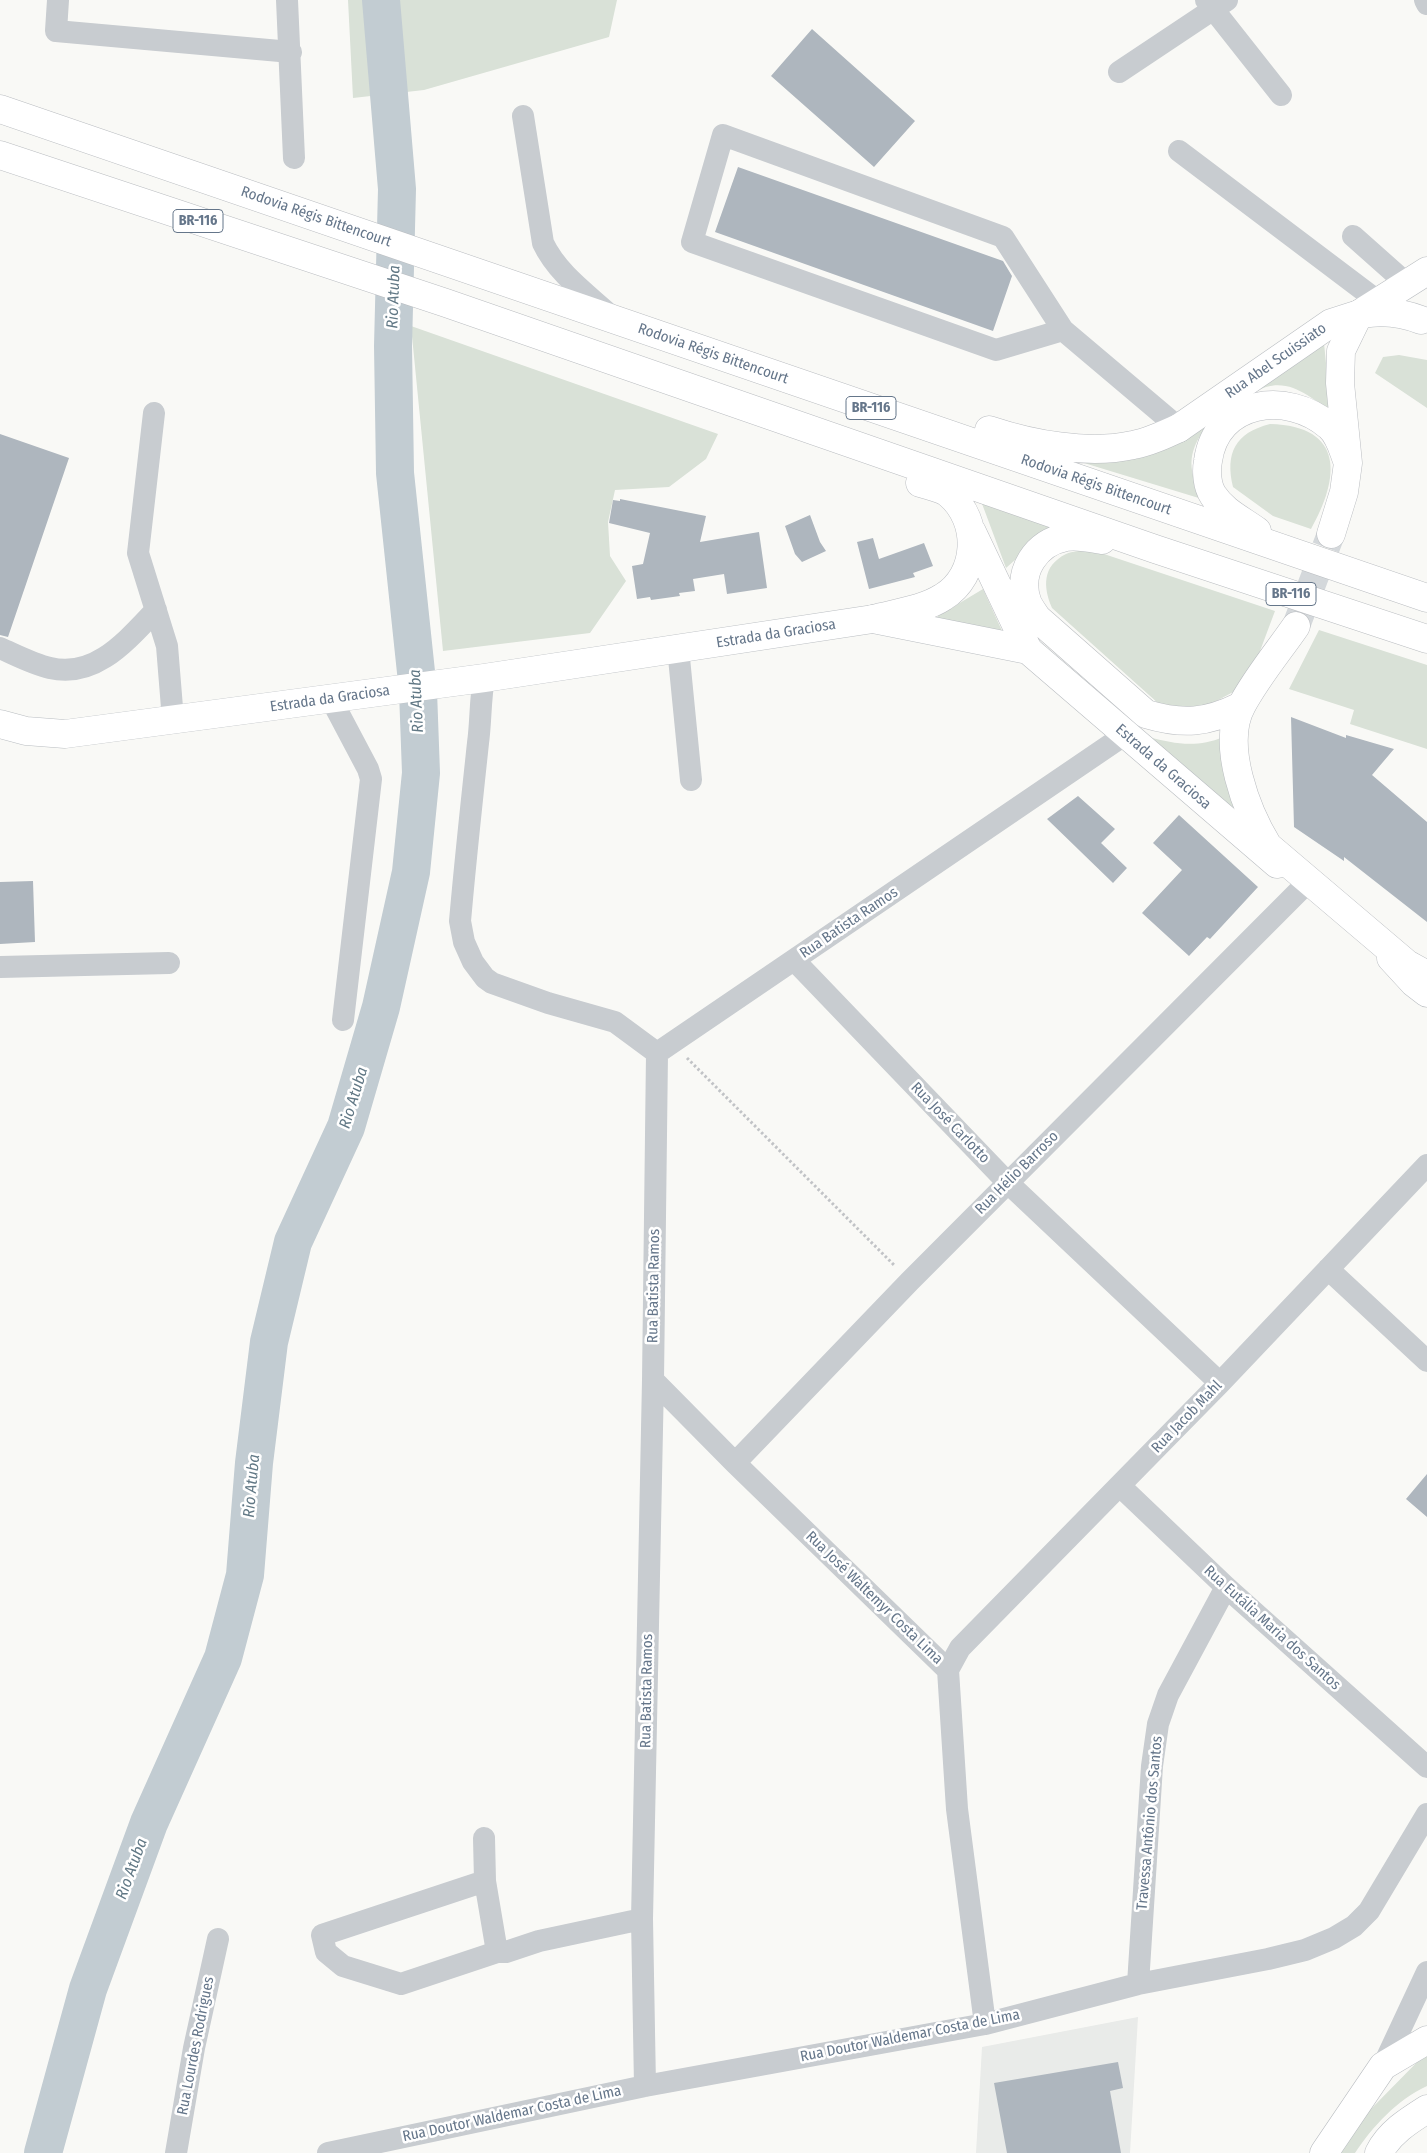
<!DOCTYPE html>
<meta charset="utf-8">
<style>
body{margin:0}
canvas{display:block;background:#f9f9f6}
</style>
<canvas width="1427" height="2153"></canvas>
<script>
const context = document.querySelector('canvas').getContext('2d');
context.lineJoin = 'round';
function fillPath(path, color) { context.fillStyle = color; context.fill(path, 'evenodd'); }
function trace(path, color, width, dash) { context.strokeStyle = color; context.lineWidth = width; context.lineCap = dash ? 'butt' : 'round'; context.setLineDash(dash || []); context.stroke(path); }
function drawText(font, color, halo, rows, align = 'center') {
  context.font = font + ' "Fira Sans Condensed",sans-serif'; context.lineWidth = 5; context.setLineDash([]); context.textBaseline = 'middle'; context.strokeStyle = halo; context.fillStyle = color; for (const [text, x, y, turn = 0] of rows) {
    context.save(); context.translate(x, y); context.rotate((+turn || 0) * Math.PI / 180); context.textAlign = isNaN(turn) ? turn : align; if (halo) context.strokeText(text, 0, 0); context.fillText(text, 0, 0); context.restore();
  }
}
const built = new Path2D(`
 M 1138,2017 L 1130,2153 L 976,2153 L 982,2047 Z`);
const green = new Path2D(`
 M 348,0 L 617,0 L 609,37 L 424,90 L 353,98 Z
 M 411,326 L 718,434 L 706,459 L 669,487 L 615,490 L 608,522 L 610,556 L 626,581 L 590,633 L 443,651 Z
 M 1324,343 L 1329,394 L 1334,413 C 1313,400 1293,379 1266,387 C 1259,389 1252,394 1245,398 Z
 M 1399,355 L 1427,360 L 1427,408 L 1375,373 L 1383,357 Z
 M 1210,421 C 1188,451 1186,465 1202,499 L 1084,463 L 1128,457 Z
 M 1270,424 C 1345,426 1340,478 1311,529 L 1273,516 L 1233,487 C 1225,453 1235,433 1270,424 Z
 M 981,501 L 1053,526 L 1006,568 Z
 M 1089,549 L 1275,611 L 1254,667 L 1235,691 L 1209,705 L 1185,710 L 1159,704 L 1052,608 C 1043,587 1042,566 1066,554 C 1072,551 1082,551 1089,549 Z
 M 983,589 L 1003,633 L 937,618 L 938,616 Z
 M 1319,630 L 1427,665 L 1427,749 L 1350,724 L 1354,710 L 1289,689 Z
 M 1149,737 C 1174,744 1198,748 1223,737 L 1243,818 Z
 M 1427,2052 L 1427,2086 C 1397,2100 1373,2126 1355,2153 L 1340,2153 L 1369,2111 Z`);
const river = new Path2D(`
 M 43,2153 L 88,1989 L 149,1823 L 223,1658 L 245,1575 L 254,1463 L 269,1342 L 293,1242 L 346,1127 L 381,1007 L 411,872 L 421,773 L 418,691 L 395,473 L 393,346 L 397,189 L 381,0`);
const building = new Path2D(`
 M 812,29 L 915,121 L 874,167 L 771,76 Z
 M 738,167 L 1003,261 L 1012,276 L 993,331 L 715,232 Z
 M 0,434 L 69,458 L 8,637 L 0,635 Z
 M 620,499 L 706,516 L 700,542 L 759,532 L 767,588 L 727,594 L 724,574 L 693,579 L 695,591 L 679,593 L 680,596 L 651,600 L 650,597 L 637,599 L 632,566 L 643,564 L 650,533 L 609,523 L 613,500 L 620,501 Z
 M 810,515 L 820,542 L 826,551 L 802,562 L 795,554 L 785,526 Z
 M 873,538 L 879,559 L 924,543 L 933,566 L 913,573 L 915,577 L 869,589 L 857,542 Z
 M 1291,717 L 1346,738 L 1346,735 L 1394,749 L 1372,775 L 1427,822 L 1427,922 L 1344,857 L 1344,861 L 1294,827 Z
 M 1078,796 L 1115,829 L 1101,843 L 1127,868 L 1113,883 L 1047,819 Z
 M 1179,815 L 1258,887 L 1210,939 L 1207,937 L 1189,956 L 1142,913 L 1182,870 L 1153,843 Z
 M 33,881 L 35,942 L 0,944 L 0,882 Z
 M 1427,1474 L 1427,1517 L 1406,1499 Z
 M 1118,2062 L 1123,2088 L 1110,2091 L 1121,2153 L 1007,2153 L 994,2083 Z`);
const highwayTunnel = new Path2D(`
 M 1296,626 L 1331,534`);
const path = new Path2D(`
 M 687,1058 L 895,1266`);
const minor = new Path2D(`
 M 58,0 L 56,31 L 291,52
 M 287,0 L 294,158
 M 1206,0 L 1281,95
 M 1425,0 L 1427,4
 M 1119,72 L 1227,0
 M 523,116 L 543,243 C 557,273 587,294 611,316
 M 1179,151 L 1379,302
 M 1353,236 L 1407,284
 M 1063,330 L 996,350 L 692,242 L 723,135 L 1003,237 L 1063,330 L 1179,428
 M 154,413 L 138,553 L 167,646 L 173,720
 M 0,648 C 16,655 33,664 50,668 C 96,679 128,639 156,610
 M 678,648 L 691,780
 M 484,678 C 480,700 481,721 478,743 C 472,799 466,854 461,910 L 460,921 L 464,942 L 473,962 L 485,978 L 492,983 L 548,1003 L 615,1022 L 657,1053
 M 331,699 L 368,769 L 371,779 L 343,1020
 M 794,960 L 1007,1182 L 1220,1383
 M 0,967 L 169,963
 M 1328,1269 L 1427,1361
 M 653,1380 L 735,1463 L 948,1670 L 957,1809 L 985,2024
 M 735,1463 L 910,1281 L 1303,887
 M 1120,1486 L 1226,1587 L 1427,1767
 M 948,1670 L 960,1648 L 1220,1383 L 1427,1165
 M 484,1838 L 485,1881 L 497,1952
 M 485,1881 L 322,1935 L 326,1952 L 343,1966 L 401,1984 L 497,1952 L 506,1952 L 539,1941 L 642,1919
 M 1138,1984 L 1152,1766 L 1158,1724 L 1168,1695 L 1226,1587
 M 1383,2066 L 1427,1972
 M 645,2086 L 642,1919 L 653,1380 L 657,1053 L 1126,734
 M 176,2153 L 194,2048 L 218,1939
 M 328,2153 L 645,2086 L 985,2024 L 1138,1984 L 1268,1959 L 1305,1950 L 1334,1938 L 1354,1926 L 1369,1911 L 1427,1814`);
const major = new Path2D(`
 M 1362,314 C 1383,310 1401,312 1421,320
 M 1179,428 L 1331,323 L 1359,314 L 1427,271
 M 0,724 L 26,731 L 65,734 L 484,678 L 873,619 L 1028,650 L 1277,864
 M 1391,958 L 1414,983 L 1427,993
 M 1324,2153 L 1383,2066 L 1427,2040
 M 1379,2153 C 1389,2133 1408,2121 1427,2109`);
const highway = new Path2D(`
 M 0,109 L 1427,598
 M 0,155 L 446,303 L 1155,549 L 1427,639
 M 989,430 C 1031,444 1088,455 1133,445 C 1149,442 1164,435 1179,428
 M 1257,531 C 1242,520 1223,511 1213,495 C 1207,486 1206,471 1208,461 C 1216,400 1287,390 1329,426 C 1340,435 1343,451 1348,463
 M 972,532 L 1028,650
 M 1331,534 L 1344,492 L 1348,463 L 1340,383 L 1341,351 L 1359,314
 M 1102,540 C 1091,538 1077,535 1066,537 C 1036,543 1017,571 1027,601 C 1029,607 1034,613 1037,618 L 1146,714 C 1183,725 1207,723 1241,706
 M 873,619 C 895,613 923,610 943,597 C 979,575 981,521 949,494 C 942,488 929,486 920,483
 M 1296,626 C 1278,652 1257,677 1242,705 C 1220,744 1247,812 1268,846 L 1407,964 L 1427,975`);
const shields = [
 [198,221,50],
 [871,408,50],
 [1291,594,50]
];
const shieldNames = [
 ["BR-116",198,221],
 ["BR-116",871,408],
 ["BR-116",1291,594]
];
const streetNames = [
 ["Rodovia Régis Bittencourt",316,217,19],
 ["Rodovia Régis Bittencourt",713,354,19],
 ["Rua Abel Scuissiato",1276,361,-35],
 ["Rodovia Régis Bittencourt",1096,485,19],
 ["Estrada da Graciosa",776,634,-9],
 ["Estrada da Graciosa",330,699,-8],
 ["Estrada da Graciosa",1163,767,41],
 ["Rua Batista Ramos",849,923,-34],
 ["Rua José Carlotto",950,1123,46],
 ["Rua Hélio Barroso",1017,1173,-45],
 ["Rua Batista Ramos",654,1286,-89],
 ["Rua Jacob Mahl",1187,1417,-46],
 ["Rua José Waltemyr Costa Lima",874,1598,44],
 ["Rua Eutália Maria dos Santos",1272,1628,42],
 ["Rua Batista Ramos",647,1691,-89],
 ["Travessa Antônio dos Santos",1150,1823,-85],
 ["Rua Doutor Waldemar Costa de Lima",910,2036,-11],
 ["Rua Lourdes Rodrigues",196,2046,-79],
 ["Rua Doutor Waldemar Costa de Lima",512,2114,-12]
];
const waterNames = [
 ["Rio Atuba",394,297,-88],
 ["Rio Atuba",417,701,-93],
 ["Rio Atuba",354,1098,-73],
 ["Rio Atuba",252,1486,-85],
 ["Rio Atuba",132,1869,-70]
];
fillPath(built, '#e9ebe9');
fillPath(green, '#d9e1d7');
trace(river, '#c2ccd2', 38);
fillPath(building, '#aeb6be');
trace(highwayTunnel, '#d4d8db', 28, [28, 14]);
trace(major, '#b9bdc1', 29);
trace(highway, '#babdc1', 29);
trace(path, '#c1c3c6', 3, [2.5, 2.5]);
trace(minor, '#c8ccd0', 22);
trace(major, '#fff', 28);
trace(highway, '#fff', 28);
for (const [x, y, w] of shields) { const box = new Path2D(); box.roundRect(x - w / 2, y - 11.5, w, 23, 4); context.fillStyle = '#fff'; context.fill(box); trace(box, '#65768a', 1); }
drawText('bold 14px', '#65768a', null, shieldNames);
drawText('15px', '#65768a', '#fff', streetNames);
drawText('italic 16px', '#617885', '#fff', waterNames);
</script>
